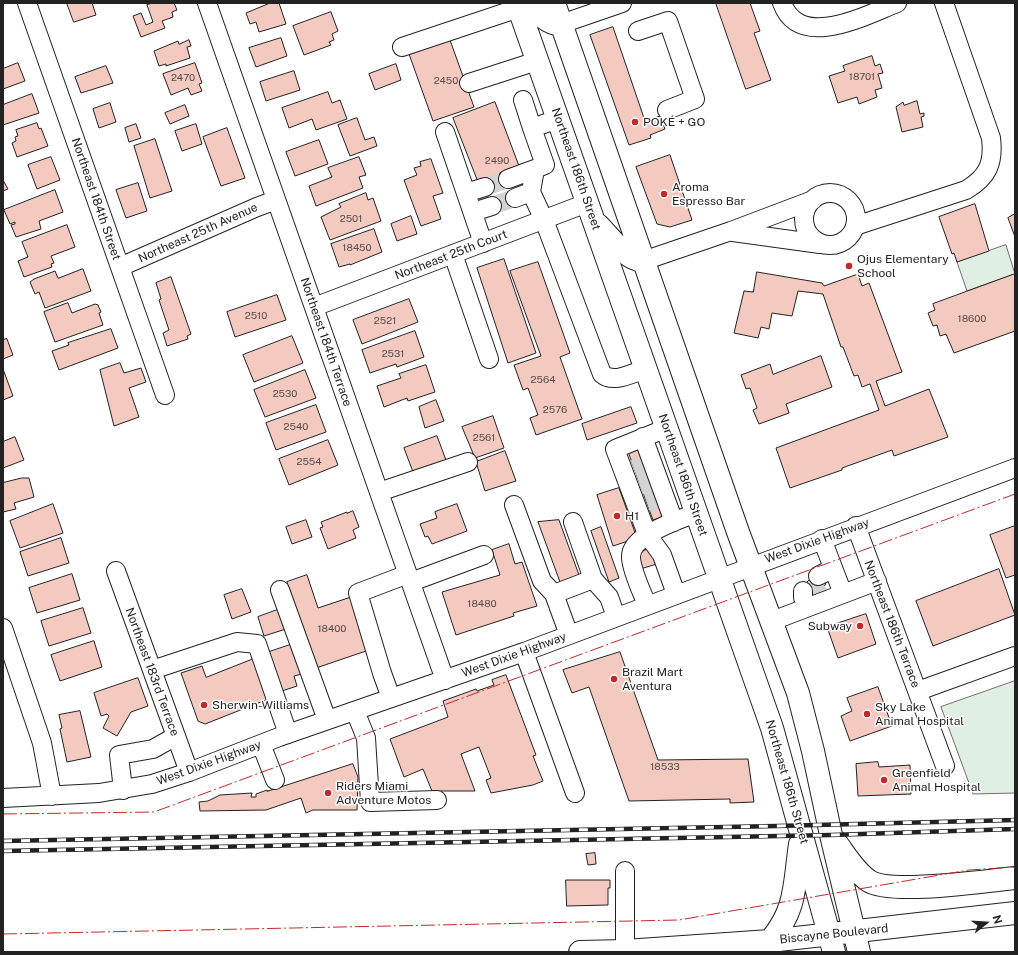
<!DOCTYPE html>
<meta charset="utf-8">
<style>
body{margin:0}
#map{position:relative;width:1018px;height:955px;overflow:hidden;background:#fff;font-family:"Public Sans",sans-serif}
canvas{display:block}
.frame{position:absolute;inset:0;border:4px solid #222;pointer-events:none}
.north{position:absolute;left:966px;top:903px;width:40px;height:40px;-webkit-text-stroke:3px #fff;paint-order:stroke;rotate:73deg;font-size:11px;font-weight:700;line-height:16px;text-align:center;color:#222}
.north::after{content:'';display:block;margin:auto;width:14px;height:18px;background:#222;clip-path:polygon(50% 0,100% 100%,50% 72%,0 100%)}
</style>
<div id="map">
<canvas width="1018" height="955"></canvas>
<div class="frame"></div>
<div class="north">N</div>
</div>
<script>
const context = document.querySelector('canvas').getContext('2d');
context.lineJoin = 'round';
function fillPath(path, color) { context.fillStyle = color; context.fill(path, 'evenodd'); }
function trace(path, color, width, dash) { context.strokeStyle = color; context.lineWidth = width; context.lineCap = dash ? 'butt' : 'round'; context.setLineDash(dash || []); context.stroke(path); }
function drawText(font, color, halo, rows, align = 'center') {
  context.font = font + ' "Public Sans",sans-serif'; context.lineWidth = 3; context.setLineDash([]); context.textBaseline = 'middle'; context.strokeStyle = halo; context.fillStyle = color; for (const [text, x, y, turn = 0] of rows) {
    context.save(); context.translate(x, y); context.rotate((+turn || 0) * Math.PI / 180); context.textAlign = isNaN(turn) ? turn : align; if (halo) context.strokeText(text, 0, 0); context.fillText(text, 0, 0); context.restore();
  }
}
const green = new Path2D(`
 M 1006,245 L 1015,274 L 967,291 L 957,262 Z
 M 1015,681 L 1015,793 L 973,794 L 941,707 Z`);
const building = new Path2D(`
 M 67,3 L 92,3 L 96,15 L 74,22 Z
 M 153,3 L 174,3 L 177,10 L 172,12 L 173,17 L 162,21 L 165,28 L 141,37 L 133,16 L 141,13 L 146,25 L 153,22 L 147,5 Z
 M 279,3 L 286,24 L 259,32 L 256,22 L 250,24 L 246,13 L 270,3 Z
 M 716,3 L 750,3 L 760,31 L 754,33 L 771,80 L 746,89 Z
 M 331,12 L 338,31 L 332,34 L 334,40 L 329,42 L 331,45 L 304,55 L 293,26 Z
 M 613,27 L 645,121 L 660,116 L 665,129 L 650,135 L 651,138 L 629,145 L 590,35 Z
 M 281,38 L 287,56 L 256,67 L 249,48 Z
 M 189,40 L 191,46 L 187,47 L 190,58 L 166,66 L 166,64 L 159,66 L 154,51 L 178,41 L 179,44 Z
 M 450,40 L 474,107 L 433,121 L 409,54 Z
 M 872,56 L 875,66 L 880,64 L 883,73 L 878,74 L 882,88 L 875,90 L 877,97 L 859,104 L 857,97 L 838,103 L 829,76 L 845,71 L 843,66 Z
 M 18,63 L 25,81 L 3,89 L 3,69 Z
 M 195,63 L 202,83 L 199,84 L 202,91 L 191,95 L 188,88 L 171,95 L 163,74 Z
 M 396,64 L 401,80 L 375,90 L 369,74 Z
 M 106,66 L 113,83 L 81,93 L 75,77 Z
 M 294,71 L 300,90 L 266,101 L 260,82 Z
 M 328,92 L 332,103 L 340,100 L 347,119 L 316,130 L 312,119 L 289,128 L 282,108 Z
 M 32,94 L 39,113 L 3,125 L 3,105 Z
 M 917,101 L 920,114 L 924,113 L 924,116 L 921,117 L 923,127 L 902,132 L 896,107 L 903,102 L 904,105 Z
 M 495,102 L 519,166 L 478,182 L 453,118 Z
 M 110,103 L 116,122 L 99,128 L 93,109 Z
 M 185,105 L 189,116 L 170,124 L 165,113 Z
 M 357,118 L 365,140 L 374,137 L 377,146 L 350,156 L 338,125 Z
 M 37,123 L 39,129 L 41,128 L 48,146 L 17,157 L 12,143 L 16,141 L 15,137 L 18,136 L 16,130 Z
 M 136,124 L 141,138 L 129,142 L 125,128 Z
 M 196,124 L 202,144 L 182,151 L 175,131 Z
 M 227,128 L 245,178 L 221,186 L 203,137 Z
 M 155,139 L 172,191 L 150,198 L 134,146 Z
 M 319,140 L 328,164 L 295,176 L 286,152 Z
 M 670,155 L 692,220 L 670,227 L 657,224 L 636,167 Z
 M 51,157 L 60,180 L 37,189 L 28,165 Z
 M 359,157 L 366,175 L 359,177 L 363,188 L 316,206 L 309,186 L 332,177 L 328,168 Z
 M 431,159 L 443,193 L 433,196 L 441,219 L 421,226 L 404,180 L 417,175 L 414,168 L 421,166 L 420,162 Z
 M 3,180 L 8,189 L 3,191 Z
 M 138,183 L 147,211 L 126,218 L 116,190 Z
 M 55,190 L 63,212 L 39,221 L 41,229 L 16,237 L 11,225 L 15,224 L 15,222 L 10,224 L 4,210 Z
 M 366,193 L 368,200 L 373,198 L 381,221 L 330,240 L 321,217 L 341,207 L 339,204 Z
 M 975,204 L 989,251 L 957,262 L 954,253 L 952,254 L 939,217 Z
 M 1015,214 L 1015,237 L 1008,218 Z
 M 411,216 L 417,234 L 397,241 L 391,224 Z
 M 67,225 L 75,247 L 51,256 L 54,263 L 51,264 L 52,267 L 24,277 L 18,261 L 28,257 L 22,242 Z
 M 374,229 L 382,252 L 350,265 L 350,264 L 339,267 L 331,244 Z
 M 504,259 L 536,353 L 508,363 L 477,268 Z
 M 538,262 L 570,353 L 560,357 L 582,419 L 536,435 L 530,418 L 538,415 L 528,388 L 523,390 L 514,365 L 541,356 L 510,271 Z
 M 83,269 L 91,291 L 45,308 L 39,292 L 35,294 L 30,282 L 34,279 L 55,271 L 58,278 Z
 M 757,272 L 822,283 L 824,286 L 858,274 L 862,286 L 869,283 L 902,372 L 876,381 L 885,406 L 929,389 L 948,437 L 894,456 L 892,450 L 842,468 L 842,470 L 790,488 L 776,448 L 879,410 L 870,384 L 862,387 L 858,375 L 854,376 L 843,347 L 841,347 L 823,294 L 798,291 L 792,316 L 772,313 L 769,329 L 761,327 L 758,338 L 734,333 L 744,291 L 753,292 Z
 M 1015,274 L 1015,331 L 954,353 L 946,334 L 940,336 L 937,325 L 933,326 L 928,313 L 935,310 L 933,304 Z
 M 171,277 L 191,334 L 187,336 L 188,339 L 167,346 L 163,333 L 169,330 L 159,300 L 161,299 L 156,283 Z
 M 277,295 L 286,320 L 235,337 L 227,312 Z
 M 409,299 L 418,322 L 362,344 L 353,320 Z
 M 68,303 L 72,313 L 95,304 L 98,305 L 101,312 L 99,313 L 103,325 L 55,342 L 44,312 Z
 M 111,329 L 118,348 L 59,370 L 52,351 L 69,345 L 68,343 Z
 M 415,331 L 424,357 L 397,367 L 396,364 L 370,373 L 362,350 Z
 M 292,336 L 303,363 L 254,382 L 243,355 Z
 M 7,339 L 13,355 L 3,359 L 3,340 Z
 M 821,356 L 832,387 L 786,404 L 789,413 L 759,424 L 753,410 L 757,408 L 750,388 L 746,389 L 741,375 L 770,364 L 773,374 Z
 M 120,363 L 124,373 L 141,368 L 146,382 L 129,388 L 139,417 L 114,426 L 100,370 Z
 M 426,365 L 435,392 L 408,401 L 407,398 L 384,407 L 377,386 L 401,378 L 399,374 Z
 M 3,369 L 13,396 L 3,400 Z
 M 305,370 L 316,398 L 265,417 L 254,390 Z
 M 436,400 L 444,421 L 425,428 L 419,407 Z
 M 316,405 L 326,432 L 276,450 L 266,423 Z
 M 631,407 L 637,423 L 587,440 L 582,424 Z
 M 493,416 L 504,448 L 475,458 L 462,427 Z
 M 437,436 L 446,460 L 413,472 L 404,448 Z
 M 15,437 L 24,460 L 3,468 L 3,442 Z
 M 328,440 L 338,465 L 289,485 L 279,459 Z
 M 644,444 L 668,515 L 653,520 L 627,449 Z
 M 505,451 L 516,481 L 485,491 L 476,462 Z
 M 22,478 L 29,478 L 34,497 L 14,503 L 16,509 L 3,512 L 3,483 Z
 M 619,488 L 637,538 L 613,546 L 597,495 Z
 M 53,504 L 63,533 L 20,548 L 10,521 Z
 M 457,504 L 467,531 L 432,544 L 428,536 L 425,537 L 420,524 L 437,518 L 435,512 Z
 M 353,511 L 359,527 L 353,530 L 356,538 L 328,549 L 320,528 L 323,527 L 321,522 L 347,512 L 347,513 Z
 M 306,520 L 312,537 L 292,544 L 286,527 Z
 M 559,520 L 579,575 L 560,582 L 538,522 Z
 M 1015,526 L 1015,575 L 1006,578 L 990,535 Z
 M 601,527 L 619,578 L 609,582 L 591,531 Z
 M 61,538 L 69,563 L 28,576 L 20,552 Z
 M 509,544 L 515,564 L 522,562 L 537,606 L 513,613 L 514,616 L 456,635 L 442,592 L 500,575 L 492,550 Z
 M 652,548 L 657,564 L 640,569 L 635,554 Z
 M 999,569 L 1015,615 L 933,646 L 916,601 Z
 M 816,573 L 826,584 L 812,599 L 801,589 Z
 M 72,574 L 80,600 L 37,613 L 29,588 Z
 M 307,575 L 318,608 L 351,597 L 369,650 L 316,668 L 287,582 Z
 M 242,589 L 251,612 L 232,619 L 224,595 Z
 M 83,608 L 91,633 L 49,646 L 41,621 Z
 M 280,609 L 286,629 L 264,636 L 258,617 Z
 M 866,614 L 876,644 L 838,658 L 827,627 Z
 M 94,641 L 102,667 L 60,681 L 51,655 Z
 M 293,644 L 302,674 L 294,676 L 297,686 L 282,691 L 269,652 Z
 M 620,652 L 658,760 L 748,759 L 754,802 L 730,803 L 730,799 L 629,801 L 589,687 L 572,693 L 563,670 Z
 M 256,658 L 271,698 L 205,724 L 198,721 L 181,673 L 202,666 L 206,677 Z
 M 506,675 L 536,755 L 533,756 L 543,781 L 533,785 L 491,793 L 486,780 L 491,778 L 479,747 L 461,754 L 475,791 L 432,791 L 423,769 L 404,777 L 390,739 L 448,717 L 443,701 L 476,689 L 477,691 L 494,685 L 492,680 Z
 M 138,678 L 148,706 L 131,712 L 117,736 L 103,728 L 109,716 L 107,714 L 101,716 L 94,693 Z
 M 878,687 L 892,726 L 850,741 L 841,716 L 852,711 L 847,698 Z
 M 80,711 L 91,757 L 67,762 L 60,729 L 62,728 L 59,715 Z
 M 878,762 L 879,767 L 910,765 L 911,794 L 858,796 L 856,764 Z
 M 353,764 L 358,777 L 357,810 L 313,810 L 306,813 L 301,798 L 266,810 L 200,811 L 199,802 L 208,801 L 220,795 L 252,793 L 251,797 L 256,797 L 256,794 L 267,790 L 267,791 Z
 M 595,853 L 596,864 L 588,865 L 586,854 Z
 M 566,880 L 610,880 L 610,888 L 608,888 L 608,905 L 567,906 Z`);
const minorTunnel = new Path2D(`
 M 485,187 L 508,179
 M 492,206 L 515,198
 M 634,469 L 650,463
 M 640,486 L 656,481
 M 647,503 L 662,498
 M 808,595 L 823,581`);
const minor = new Path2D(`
 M 27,3 L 165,395
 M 207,3 L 445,680
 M 782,3 C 800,51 866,15 897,3
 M 561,24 L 622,3
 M 638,31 L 668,21 L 695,99 L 667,110
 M 402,47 L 519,8
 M 469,83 L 537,61
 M 523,100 L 532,128 L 558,119
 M 532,128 L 545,165 L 535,169 L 531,192 L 544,220 L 602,374 C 614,384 632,373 646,369
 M 445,132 L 483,243
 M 508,179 L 535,169
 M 466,193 L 485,187
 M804 219a26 26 0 1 1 52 0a26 26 0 1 1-52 0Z
 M 515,198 L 531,192
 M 473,212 L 492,206
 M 855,226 L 966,190 C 988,177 994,163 991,138 L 944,3
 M 733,232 L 820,244
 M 453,254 L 489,359
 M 643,261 L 731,231 L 813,200
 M 120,267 L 257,207 L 276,200
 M 314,307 L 587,203
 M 667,428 L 615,449 L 647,534 L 662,555 L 676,594
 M 643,437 L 674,522
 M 379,492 L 468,462
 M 514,505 L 542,581 L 554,594 L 569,635
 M 573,522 L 593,579 L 609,597 L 616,617
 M 856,526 L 945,766
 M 822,539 L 843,594
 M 116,571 L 189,772
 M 818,576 L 826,572
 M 411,582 L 484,555
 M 280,590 L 327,720
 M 554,594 L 593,579
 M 803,598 L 803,591
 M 647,605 C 642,592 632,572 631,558 C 629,535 679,520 696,513
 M 772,621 L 877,581
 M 3,628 L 42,743 L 52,796
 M 524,652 L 575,793
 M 152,670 L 237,642 L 257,644 L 288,734
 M 918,691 L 1015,656
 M 391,698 L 382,673 L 358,593 L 408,574
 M 355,711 L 366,738 L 370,802 L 437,800
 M 261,744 L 275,780
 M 123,790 L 119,755 L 153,749 L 176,736
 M 3,798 L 99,793 L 152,784 L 189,772 L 279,737 L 524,652 L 1015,468
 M 625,951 L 625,871`);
const major = new Path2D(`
 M 517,3 L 772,728 L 834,952
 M 530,3 C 538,13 548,25 561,24
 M 554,3 L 738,532 L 798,693 L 813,751 L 831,835 L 859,952
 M 598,225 C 611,238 625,259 643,261
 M 835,841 C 845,854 854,871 869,881 C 891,895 985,881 1015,878
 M 770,941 C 797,909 794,885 800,844
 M 580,952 L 625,951 L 770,941 L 1015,913`);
const rail = new Path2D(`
 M 3,841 L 777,826 L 1015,820
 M 3,851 L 831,835 L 1015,829`);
const power = new Path2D(`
 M 3,814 L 154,812 L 1015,494
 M 3,934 L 679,920 L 969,870 L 1015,867`);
const markers = [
 [635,122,4,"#c62828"],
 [664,194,4,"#c62828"],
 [849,266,4,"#c62828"],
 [617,516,4,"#c62828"],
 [860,626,4,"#c62828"],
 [614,679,4,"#c62828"],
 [204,705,4,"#c62828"],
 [867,714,4,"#c62828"],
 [884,780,4,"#c62828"],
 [328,793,4,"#c62828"]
];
const numberNames = [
 ["18701",862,77],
 ["2470",183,78],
 ["2450",446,81],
 ["2490",497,161],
 ["2501",351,219],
 ["18450",357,248],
 ["2510",256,316],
 ["18600",972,319],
 ["2521",385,321],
 ["2531",393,354],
 ["2564",543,380],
 ["2530",285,394],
 ["2576",555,410],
 ["2540",296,427],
 ["2561",484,438],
 ["2554",309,462],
 ["18480",482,604],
 ["18400",332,629],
 ["18533",665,767]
];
const poiNames = [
 ["POKÉ + GO",643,122],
 ["Aroma",672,187],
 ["Espresso Bar",672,201],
 ["Ojus Elementary",857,259],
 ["School",857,273],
 ["H1",625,516],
 ["Subway",852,626,"right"],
 ["Brazil Mart",622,672],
 ["Aventura",622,686],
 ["Sherwin-Williams",212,705],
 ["Sky Lake",875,707],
 ["Animal Hospital",875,721],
 ["Greenfield",892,773],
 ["Animal Hospital",892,787],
 ["Riders Miami",336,786],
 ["Adventure Motos",336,800]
];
const streetNames = [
 ["Northeast 186th Street",576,169,71],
 ["Northeast 184th Street",96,199,71],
 ["Northeast 25th Avenue",198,233,-24],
 ["Northeast 25th Court",451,255,-21],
 ["Northeast 184th Terrace",326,342,71],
 ["Northeast 186th Street",683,475,71],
 ["West Dixie Highway",817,541,-20],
 ["Northeast 186th Terrace",892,624,69],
 ["West Dixie Highway",514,655,-20],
 ["Northeast 183rd Terrace",152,672,70],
 ["West Dixie Highway",209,763,-20],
 ["Northeast 186th Street",787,782,74],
 ["Biscayne Boulevard",834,934,-6]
];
fillPath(green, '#e0efe3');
trace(green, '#6f6f6f', 1);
fillPath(building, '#f3c9c0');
trace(building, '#222', 1);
trace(minorTunnel, '#d3d3d3', 18, [18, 9]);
trace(minor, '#222', 20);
trace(major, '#222', 24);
trace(minor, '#fff', 18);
trace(major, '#fff', 22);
trace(rail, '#222', 4.5);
trace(rail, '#fff', 3, [9]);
trace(power, '#c62828', 1, [14, 3, 2, 3]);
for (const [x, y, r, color] of markers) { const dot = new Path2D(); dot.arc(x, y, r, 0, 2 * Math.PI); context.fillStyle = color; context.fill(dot); trace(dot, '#fff', 1.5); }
drawText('10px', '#564c4a', null, numberNames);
drawText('12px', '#222', '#fff', poiNames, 'left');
drawText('12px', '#222', '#fff', streetNames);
</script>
